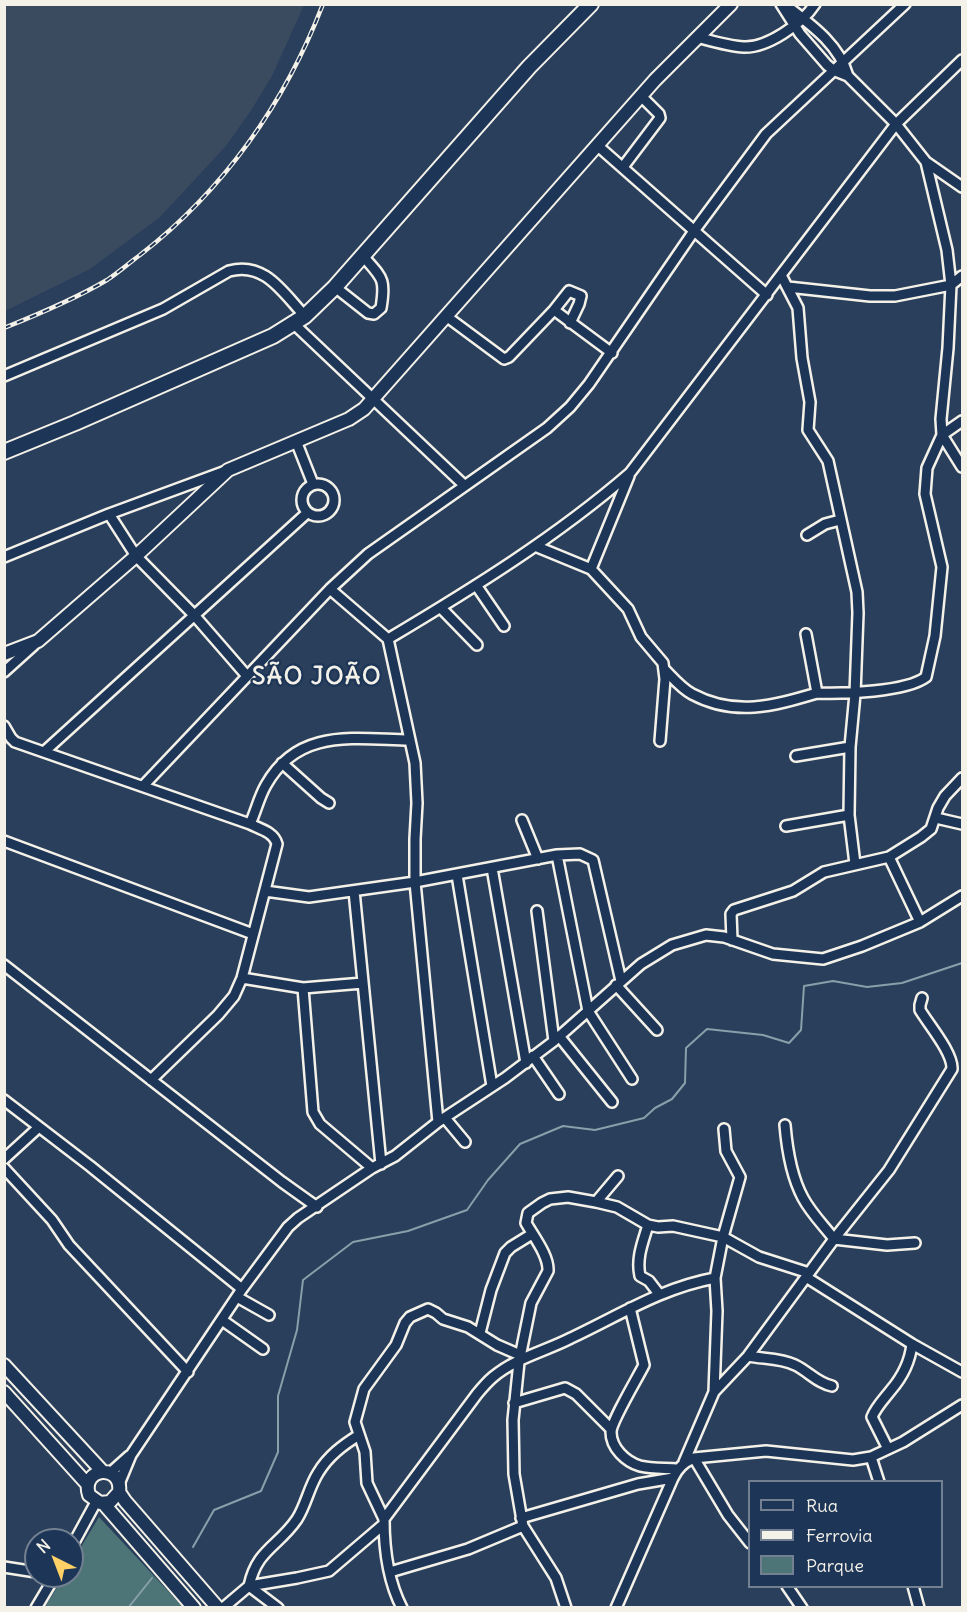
<!DOCTYPE html>
<meta charset="utf-8">
<style>
body{margin:0}
#map{position:relative;width:967px;height:1612px;overflow:hidden;background:#2a3f5b;font-family:Delius,sans-serif}
canvas{display:block}
.frame{position:absolute;inset:0;border:6px solid #f4f1e8;pointer-events:none}
.legend{position:absolute;left:748px;top:1480px;width:195px;height:108px;box-sizing:border-box;background:#1d3557;border:2px solid #738091;margin:0;padding:8px 10px;list-style:none;font-size:18px;color:#f4f1e8}
.legend li{display:flex;align-items:center;gap:12px;height:30px}
.legend b{width:30px;border:2px solid #738091}
.north{position:absolute;left:24px;top:1528px;width:60px;height:60px;box-sizing:border-box;background:#1d3557;border:2px solid #738091;border-radius:50%;rotate:318deg;font-size:16px;font-weight:700;line-height:24px;text-align:center;color:#f4f1e8}
.north::after{content:'';display:block;margin:auto;width:21px;height:27px;background:#ffd166;clip-path:polygon(50% 0,100% 100%,50% 72%,0 100%)}
</style>
<div id="map">
<canvas width="967" height="1612"></canvas>
<div class="frame"></div>
<ul class="legend">
<li><b style="height:8px;background:#1d3557"></b>Rua</li>
<li><b style="height:8px;background:#f4f1e8"></b>Ferrovia</li>
<li><b style="height:16px;background:#4d7477"></b>Parque</li>
</ul>
<div class="north">N</div>
</div>
<script>
const context = document.querySelector('canvas').getContext('2d');
context.lineJoin = 'round';
function fillPath(path, color) { context.fillStyle = color; context.fill(path, 'evenodd'); }
function trace(path, color, width, dash) { context.strokeStyle = color; context.lineWidth = width; context.lineCap = dash ? 'butt' : 'round'; context.setLineDash(dash || []); context.stroke(path); }
function drawText(font, color, halo, rows, align = 'center') {
  context.font = font + ' Delius,sans-serif'; context.lineWidth = 4.5; context.setLineDash([]); context.textBaseline = 'middle'; context.strokeStyle = halo; context.fillStyle = color; for (const [text, x, y, turn = 0] of rows) {
    context.save(); context.translate(x, y); context.rotate((+turn || 0) * Math.PI / 180); context.textAlign = isNaN(turn) ? turn : align; if (halo) context.strokeText(text, 0, 0); context.fillText(text, 0, 0); context.restore();
  }
}
const built = new Path2D(`
 M 5,4 L 304,5 L 272,76 L 250,112 L 225,147 L 160,217 L 90,269 L 5,311 Z`);
const green = new Path2D(`
 M 99,1517 L 183,1607 L 45,1607 L 64,1576 L 72,1576 L 72,1562 Z`);
const stream = new Path2D(`
 M 193,1547 L 214,1510 L 261,1491 L 278,1452 L 278,1396 L 297,1330 L 303,1280 L 353,1242 L 408,1231 L 467,1210 L 488,1180 L 520,1144 L 563,1126 L 595,1130 L 644,1118 L 655,1108 L 672,1099 L 685,1083 L 686,1048 L 707,1029 L 763,1035 L 789,1043 L 801,1030 L 804,986 L 833,981 L 867,987 L 902,983 L 962,963
 M 128,1608 L 152,1578`);
const street = new Path2D(`
 M 781,4 L 800,34 L 827,65 L 833,70 L 848,76 L 896,124 L 926,162 L 962,187
 M 784,4 C 810,24 839,44 848,76
 M 697,37 C 712,41 728,46 744,47 C 767,48 802,24 815,4
 M 598,146 L 767,295
 M 926,162 L 947,250 L 951,285 L 948,348 L 941,419 L 942,435 L 962,467
 M 623,167 L 660,118 L 659,114 L 641,96
 M 782,277 L 798,308 L 802,358 L 810,402 L 808,430 L 828,461 L 857,592 L 858,613 L 855,694 L 850,747 L 849,815 L 855,864
 M 335,287 L 368,313 L 374,314 L 381,308 C 386,278 382,278 363,256
 M 788,287 L 870,296 L 895,296 L 951,285 L 962,276
 M 554,310 L 569,291 L 581,296 L 579,304 L 570,323
 M 446,316 L 504,359 L 509,357 L 554,310 L 612,353
 M 294,324 L 465,486
 M 4,376 L 163,309 L 229,271 C 265,261 283,293 305,316
 M 296,441 L 313,484
 M302 500a16 16 0 1 1 32 0a16 16 0 1 1-32 0Z
 M 109,514 L 136,556 L 194,615 L 247,676
 M 807,535 L 825,524 L 840,520
 M 535,546 L 591,569 L 628,609 L 641,637 L 663,663 L 665,679 L 660,741
 M 4,557 L 109,514 L 223,472
 M 591,569 L 629,476
 M 476,585 L 504,626
 M 330,589 L 388,639 L 415,763 L 417,803 L 415,839 L 415,882 L 438,1122
 M 441,608 L 477,645
 M 806,634 L 817,693 C 843,694 906,692 926,677 L 935,636 L 942,567 L 925,494 L 927,468 L 942,435 L 962,421
 M 388,639 C 472,589 556,537 630,473 L 896,124 L 962,60
 M 664,669 C 673,678 681,688 692,694 C 735,717 773,706 817,693
 M 4,672 L 34,645
 M 4,726 L 11,738 L 15,742 L 250,824 C 260,829 274,832 277,844 L 242,978 L 234,996 L 218,1015 L 151,1080
 M 45,751 L 307,513
 M 796,756 L 850,747
 M 282,763 L 321,798 L 329,803
 M 143,786 L 330,589 L 368,554 L 547,428 L 570,407 L 589,384 L 694,231 L 766,134 L 905,4
 M 936,818 L 962,824
 M 522,820 L 538,859
 M 250,824 C 256,811 259,797 266,785 C 298,728 353,739 409,740
 M 786,826 L 849,815
 M 4,841 L 253,934
 M 557,855 L 588,1011 L 632,1079
 M 889,857 L 920,922
 M 492,868 L 526,1063
 M 457,875 L 492,1086
 M 265,891 L 309,897 L 415,882 L 557,855 L 580,854 L 593,860 L 621,981
 M 354,891 L 381,1164
 M 537,911 L 554,1041
 M 732,940 L 731,914 L 734,910 L 793,891 L 824,872 L 889,857 L 921,837 L 931,829 L 938,808 L 945,796 L 962,778
 M 4,965 L 282,1182 L 317,1207
 M 242,978 L 303,988 L 313,1112 L 320,1124 L 372,1168
 M 616,985 L 657,1030
 M 303,988 L 363,983
 M 559,1036 L 612,1102
 M 533,1056 L 559,1094
 M 4,1100 L 90,1166 L 242,1289
 M 445,1118 L 465,1142
 M 785,1125 C 787,1149 791,1176 803,1198 C 811,1213 824,1226 834,1239 L 887,1245 L 915,1243
 M 4,1159 L 39,1127
 M 4,1168 L 52,1220 L 69,1245 L 188,1372
 M 596,1202 L 618,1176
 M 648,1225 C 643,1242 636,1258 640,1276 L 649,1281 L 659,1294
 M 806,1277 L 912,1344 L 962,1372
 M 237,1297 L 269,1315
 M 630,1308 L 644,1365 C 638,1377 611,1422 611,1432 C 611,1448 626,1462 640,1466 C 652,1469 665,1468 678,1469
 M 222,1320 L 263,1349
 M 480,1333 L 491,1290 L 505,1253 L 511,1247 L 532,1234
 M 748,1356 C 763,1359 781,1358 795,1365 C 808,1371 817,1383 832,1386
 M 714,1392 L 717,1311 L 715,1278 L 723,1237 L 740,1177 L 726,1151 L 724,1129
 M 514,1403 L 565,1388 L 576,1394 L 611,1429
 M 359,1435 C 343,1445 328,1456 318,1473 C 309,1487 306,1505 297,1519 C 278,1547 257,1549 249,1586 L 297,1578 L 329,1571 L 384,1524
 M 888,1449 L 872,1417 C 876,1407 884,1399 891,1390 C 903,1376 910,1362 912,1344
 M 871,1457 L 879,1482
 M 694,1458 L 728,1515 L 750,1543
 M 684,1462 L 714,1392 L 748,1356 L 834,1239 L 889,1170 L 952,1069 C 953,1053 929,1025 920,1010 L 920,1005 L 922,998
 M 110,1473 L 129,1456
 M 119,1484 L 131,1455 L 242,1289 L 288,1227 L 298,1218 L 372,1168 L 395,1156 L 438,1122 L 505,1078 L 554,1041 L 641,964 L 672,945 L 706,935 L 724,937 L 773,954 L 823,959 L 862,946 L 920,922 L 962,896
 M 521,1518 L 638,1484 L 673,1478
 M 384,1519 L 367,1483 L 365,1452 L 355,1422 L 364,1389 L 396,1345 L 405,1323 L 410,1317 L 428,1309 L 436,1313 L 443,1319 L 468,1327 L 497,1345 L 520,1355
 M 72,1546 L 96,1502
 M 4,1567 L 36,1572
 M 390,1572 L 468,1549 L 523,1526
 M 787,1586 L 802,1608
 M 913,1586 L 919,1608
 M 36,1608 L 55,1576
 M 223,1608 L 249,1586 L 278,1608
 M 402,1608 C 388,1581 384,1548 384,1519 L 477,1394 C 482,1388 487,1382 493,1377 C 515,1358 546,1351 571,1338 C 620,1315 661,1288 715,1278
 M 566,1608 L 556,1578 L 523,1526 L 514,1474 L 513,1420 L 519,1362 L 531,1303 L 548,1271 C 549,1256 534,1237 526,1223 L 528,1213 L 542,1203 L 550,1199 L 568,1197 L 596,1202 L 617,1207 L 648,1225 L 658,1227 L 673,1226 L 723,1237 L 759,1257 L 809,1273
 M 616,1608 L 673,1478 C 678,1468 683,1463 694,1458 L 766,1451 L 853,1460 L 871,1457 L 903,1442 L 962,1405`);
const secondary = new Path2D(`
 M 4,654 L 38,641 L 136,556 L 228,470 L 349,419 L 364,409 L 655,80 L 731,4
 M 4,1365 L 103,1472
 M 4,1392 L 88,1485
 M 119,1492 L 110,1502 L 100,1503 L 89,1495 C 80,1467 123,1463 119,1492 L 125,1501 L 218,1608
 M 103,1503 L 194,1608`);
const primary = new Path2D(`
 M 4,452 L 75,423 L 273,336 L 305,316 L 335,287 L 529,67 L 591,4`);
const rail = new Path2D(`
 M 4,328 C 39,314 75,299 107,280 C 119,272 129,263 140,255 C 224,190 285,103 323,4`);
const districtNames = [
 ["SÃO JOÃO",317,677]
];
fillPath(built, '#3a4b60');
fillPath(green, '#4d7477');
trace(stream, '#87a1ab', 2);
trace(street, '#f4f1e8', 14);
trace(secondary, '#f4f1e8', 16);
trace(primary, '#f4f1e8', 18);
trace(street, '#1d3557', 9);
trace(secondary, '#1d3557', 12);
trace(primary, '#1d3557', 14);
trace(rail, '#f4f1e8', 4.5);
trace(rail, '#1d3557', 2, [7]);
context.letterSpacing = '1.5px';
drawText('bold 24px', '#f4f1e8', '#1d3557', districtNames);
context.letterSpacing = '0px';
</script>
